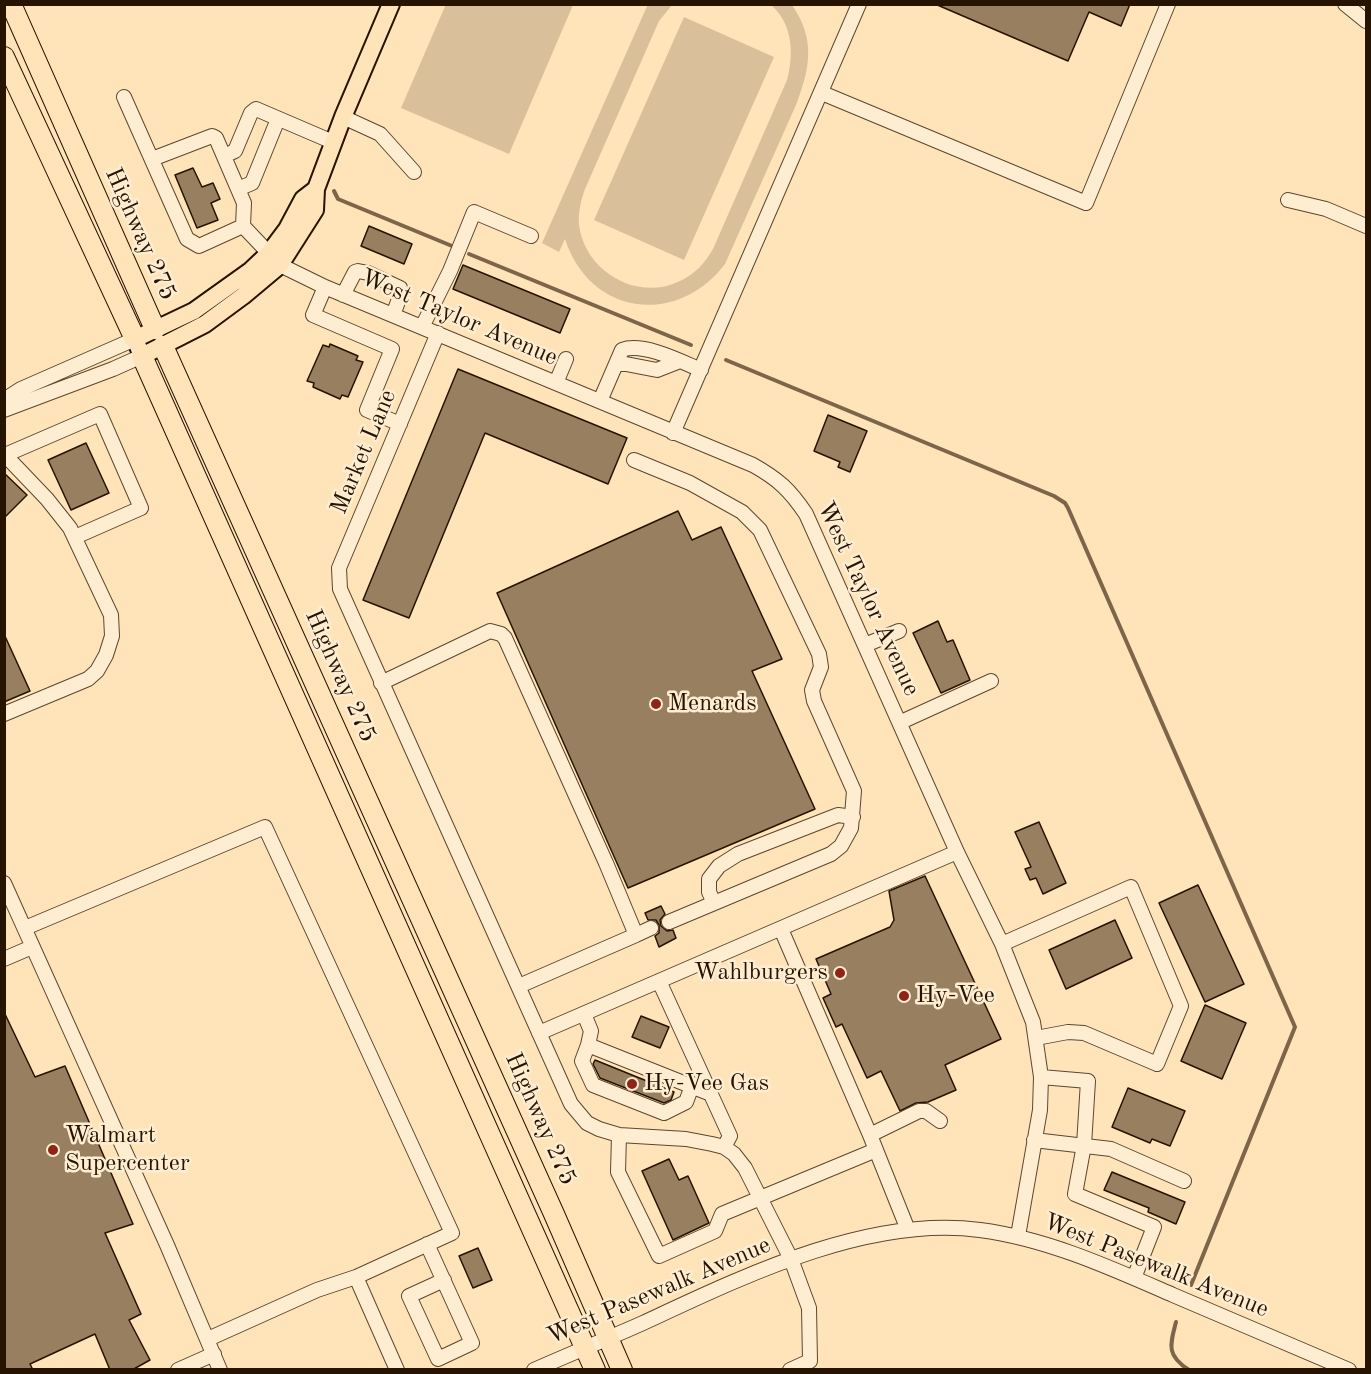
<!DOCTYPE html>
<style>
body{margin:0}
#map{position:relative;width:1371px;height:1374px;overflow:hidden;background:#ffe3b9;font-family:"Old Standard TT",serif}
canvas{display:block}
.frame{position:absolute;inset:0;border:6px solid #261300;pointer-events:none}
</style>
<div id="map">
<canvas width="1371" height="1374"></canvas>
<div class="frame"></div>
</div>
<script>
const context = document.querySelector('canvas').getContext('2d');
context.lineJoin = 'round';
function fillPath(path, color) { context.fillStyle = color; context.fill(path, 'evenodd'); }
function trace(path, color, width, dash) { context.strokeStyle = color; context.lineWidth = width; context.lineCap = dash ? 'butt' : 'round'; context.setLineDash(dash || []); context.stroke(path); }
function drawText(font, color, halo, rows, align = 'center') {
  context.font = font + ' "Old Standard TT",serif'; context.lineWidth = 5; context.setLineDash([]); context.textBaseline = 'middle'; context.strokeStyle = halo; context.fillStyle = color; for (const [text, x, y, turn = 0] of rows) {
    context.save(); context.translate(x, y); context.rotate((+turn || 0) * Math.PI / 180); context.textAlign = isNaN(turn) ? turn : align; if (halo) context.strokeText(text, 0, 0); context.fillText(text, 0, 0); context.restore();
  }
}
const green = new Path2D(`
 M 446,4 L 573,5 L 509,154 L 401,108 Z
 M 648,4 L 672,5 L 659,21 L 585,189 C 581,200 578,213 579,225 C 585,272 638,302 680,281 C 695,274 705,263 713,249 L 787,80 C 794,54 793,24 771,5 L 792,5 C 816,40 810,68 796,105 L 725,264 C 677,327 590,316 565,239 L 559,252 L 542,243 Z
 M 684,17 L 774,57 L 684,260 L 594,220 Z`);
const stream = new Path2D(`
 M 334,191 L 338,199 L 452,246
 M 469,254 L 691,345
 M 726,360 L 1054,496 L 1065,503 L 1068,508 L 1295,1027 L 1191,1285
 M 1176,1322 C 1170,1345 1166,1355 1189,1370`);
const building = new Path2D(`
 M 935,4 L 1130,4 L 1121,26 L 1089,12 L 1068,61 Z
 M 193,168 L 202,187 L 213,183 L 220,199 L 211,203 L 218,220 L 197,228 L 175,175 Z
 M 369,226 L 412,244 L 404,264 L 361,246 Z
 M 463,265 L 570,309 L 560,333 L 453,289 Z
 M 330,344 L 358,356 L 356,360 L 363,362 L 348,397 L 342,395 L 340,399 L 313,387 L 314,383 L 307,381 L 323,345 L 329,347 Z
 M 458,369 L 627,438 L 608,484 L 485,433 L 409,618 L 363,600 Z
 M 828,415 L 867,431 L 850,472 L 838,467 L 840,462 L 814,451 Z
 M 86,443 L 109,493 L 71,510 L 48,460 Z
 M 4,473 L 27,495 L 4,518 Z
 M 678,511 L 692,540 L 721,527 L 782,659 L 752,671 L 815,809 L 628,888 L 497,593 Z
 M 938,621 L 947,642 L 953,640 L 970,680 L 941,693 L 913,633 Z
 M 4,634 L 30,691 L 4,702 Z
 M 1039,822 L 1066,883 L 1043,894 L 1036,878 L 1030,880 L 1025,869 L 1031,867 L 1015,832 Z
 M 925,876 L 1001,1039 L 945,1065 L 956,1090 L 928,1102 L 916,1103 L 900,1111 L 881,1071 L 867,1078 L 842,1024 L 836,1027 L 823,998 L 831,994 L 816,959 L 890,927 L 894,920 L 889,891 Z
 M 1198,885 L 1244,984 L 1205,1002 L 1159,903 Z
 M 661,906 L 665,914 L 660,920 L 661,926 L 667,931 L 673,930 L 676,938 L 659,947 L 655,936 L 659,933 L 659,925 L 656,920 L 648,920 L 645,913 Z
 M 1115,920 L 1132,958 L 1066,989 L 1049,950 Z
 M 1205,1005 L 1246,1023 L 1222,1079 L 1181,1061 Z
 M 4,1012 L 35,1077 L 65,1066 L 133,1224 L 105,1233 L 141,1314 L 129,1320 L 150,1360 L 132,1370 L 110,1370 L 95,1334 L 30,1364 L 33,1370 L 4,1370 Z
 M 641,1016 L 669,1027 L 660,1048 L 632,1037 Z
 M 595,1060 L 674,1092 L 671,1100 L 664,1103 L 600,1078 L 593,1064 Z
 M 1128,1088 L 1185,1111 L 1170,1146 L 1152,1139 L 1150,1143 L 1112,1127 Z
 M 669,1159 L 679,1180 L 688,1176 L 709,1223 L 673,1240 L 642,1171 Z
 M 1112,1172 L 1185,1202 L 1176,1224 L 1148,1212 L 1149,1208 L 1104,1190 Z
 M 478,1248 L 492,1280 L 473,1288 L 459,1256 Z`);
const minor = new Path2D(`
 M 1345,4 L 1366,21
 M 822,93 L 1086,203 L 1168,4
 M 124,97 L 187,239 L 199,246 L 243,226 L 244,203 L 216,138 L 212,136 L 152,159
 M 343,117 L 380,134 L 414,172
 M 224,156 L 235,151 L 251,113 L 256,109 L 333,142
 M 238,189 L 252,183 L 278,119
 M 1288,200 L 1326,209 L 1366,226
 M 243,226 L 280,265 L 325,287 L 753,465 C 778,479 790,490 806,514 L 957,852 L 1002,944 L 1033,1022 L 1041,1077 L 1040,1110 L 1018,1236
 M 325,287 L 313,315 L 392,349 L 367,410 L 400,424
 M 343,295 L 355,272 L 358,271 L 368,273 L 400,288 L 399,299 L 393,315
 M 422,327 L 450,271 L 474,212 L 531,236
 M 438,333 L 339,568 L 340,589 L 571,1104 L 587,1123 L 599,1129 L 619,1135 L 686,1139 L 712,1144 L 724,1147 L 734,1154 L 745,1168 L 791,1259 L 809,1308 L 810,1361 L 790,1370
 M 616,364 L 626,364 L 657,370 L 680,361
 M 556,383 L 566,359
 M 4,400 L 21,389 L 135,339
 M 600,401 L 622,350 C 643,342 680,361 701,370
 M 4,410 L 113,369 L 142,356
 M 673,433 L 859,4
 M 4,454 L 47,499 L 70,528 L 111,615 L 112,636 L 106,655 L 97,671 L 88,679 L 4,714
 M 5,455 L 100,414 L 141,508 L 75,537
 M 634,460 L 690,483 L 742,512 L 760,530 L 819,654 L 821,667 L 812,690 L 814,701 L 854,791 L 851,828 L 841,846 L 831,854 L 669,922
 M 865,645 L 899,631
 M 381,683 L 490,631 L 501,634 L 505,638 L 606,863 L 636,935 L 519,986
 M 901,722 L 991,681
 M 4,883 L 167,1245 L 220,1370
 M 714,903 L 709,892 L 709,879 L 719,866 L 738,854 L 838,815 L 853,817
 M 25,928 L 265,827 L 452,1233 L 356,1277
 M 781,929 L 870,1135 L 908,1230
 M 636,935 L 651,928
 M 1002,944 L 1131,887 L 1181,1006 L 1157,1064 L 1084,1033 L 1068,1032 L 1036,1038
 M 4,959 L 32,947
 M 659,981 L 730,1136 L 724,1147
 M 584,1014 L 591,1031 L 588,1045 L 711,1094
 M 539,1033 L 957,852
 M 588,1045 L 582,1061 L 593,1085 L 664,1113 L 686,1102 L 692,1086
 M 1041,1077 L 1088,1081 L 1084,1145 L 1075,1194 L 1154,1227 L 1134,1278
 M 619,1135 L 618,1172 L 659,1256 L 715,1231 L 722,1214 L 876,1150
 M 870,1135 L 919,1111 L 926,1111 L 940,1121
 M 1034,1140 L 1111,1149 L 1184,1181
 M 427,1244 L 472,1343 L 438,1359 L 409,1296 L 444,1280
 M 208,1339 L 317,1290 L 356,1277 L 397,1370
 M 178,1370 L 214,1354
 M 534,1370 C 570,1354 607,1339 643,1323 C 742,1277 868,1215 980,1230 C 1048,1239 1111,1268 1173,1295 C 1232,1320 1290,1345 1349,1370`);
const major = new Path2D(`
 M 316,189 L 303,199 L 287,229 L 269,253 L 250,271 L 194,311 L 135,339 L 142,356 L 205,324 L 243,296 L 280,265 L 315,210 L 316,189 L 343,117 L 391,4`);
const highway = new Path2D(`
 M 11,4 L 155,329
 M 4,57 L 135,339
 M 163,346 L 554,1214 L 622,1370
 M 142,356 L 595,1370`);
const markers = [
 [656,704,6,"#8f2418"],
 [840,973,6,"#8f2418"],
 [904,996,6,"#8f2418"],
 [632,1084,6,"#8f2418"],
 [53,1150,6,"#8f2418"]
];
const streetNames = [
 ["Highway 275",140,234,66],
 ["West Taylor Avenue",459,318,23],
 ["Market Lane",364,452,-67],
 ["West Taylor Avenue",868,599,65],
 ["Highway 275",340,676,66],
 ["Highway 275",540,1119,66],
 ["West Pasewalk Avenue",1156,1266,22],
 ["West Pasewalk Avenue",659,1291,-23]
];
const poiNames = [
 ["Menards",668,704],
 ["Wahlburgers",828,973,"right"],
 ["Hy-Vee",916,996],
 ["Hy-Vee Gas",644,1084],
 ["Walmart",65,1136],
 ["Supercenter",65,1164]
];
fillPath(green, '#dac09a');
trace(stream, '#7c6549', 4);
fillPath(building, '#977f60');
trace(building, '#261300', 1.5);
trace(minor, '#5c472e', 16);
trace(major, '#261300', 20);
trace(highway, '#261300', 22);
trace(minor, '#ffedd2', 14);
trace(major, '#ffe3b9', 16);
trace(highway, '#ffe3b9', 20);
for (const [x, y, r, color] of markers) { const dot = new Path2D(); dot.arc(x, y, r, 0, 2 * Math.PI); context.fillStyle = color; context.fill(dot); trace(dot, '#ffedd2', 2); }
drawText('24px', '#261300', '#ffedd2', streetNames);
drawText('24px', '#261300', '#ffedd2', poiNames, 'left');
</script>
